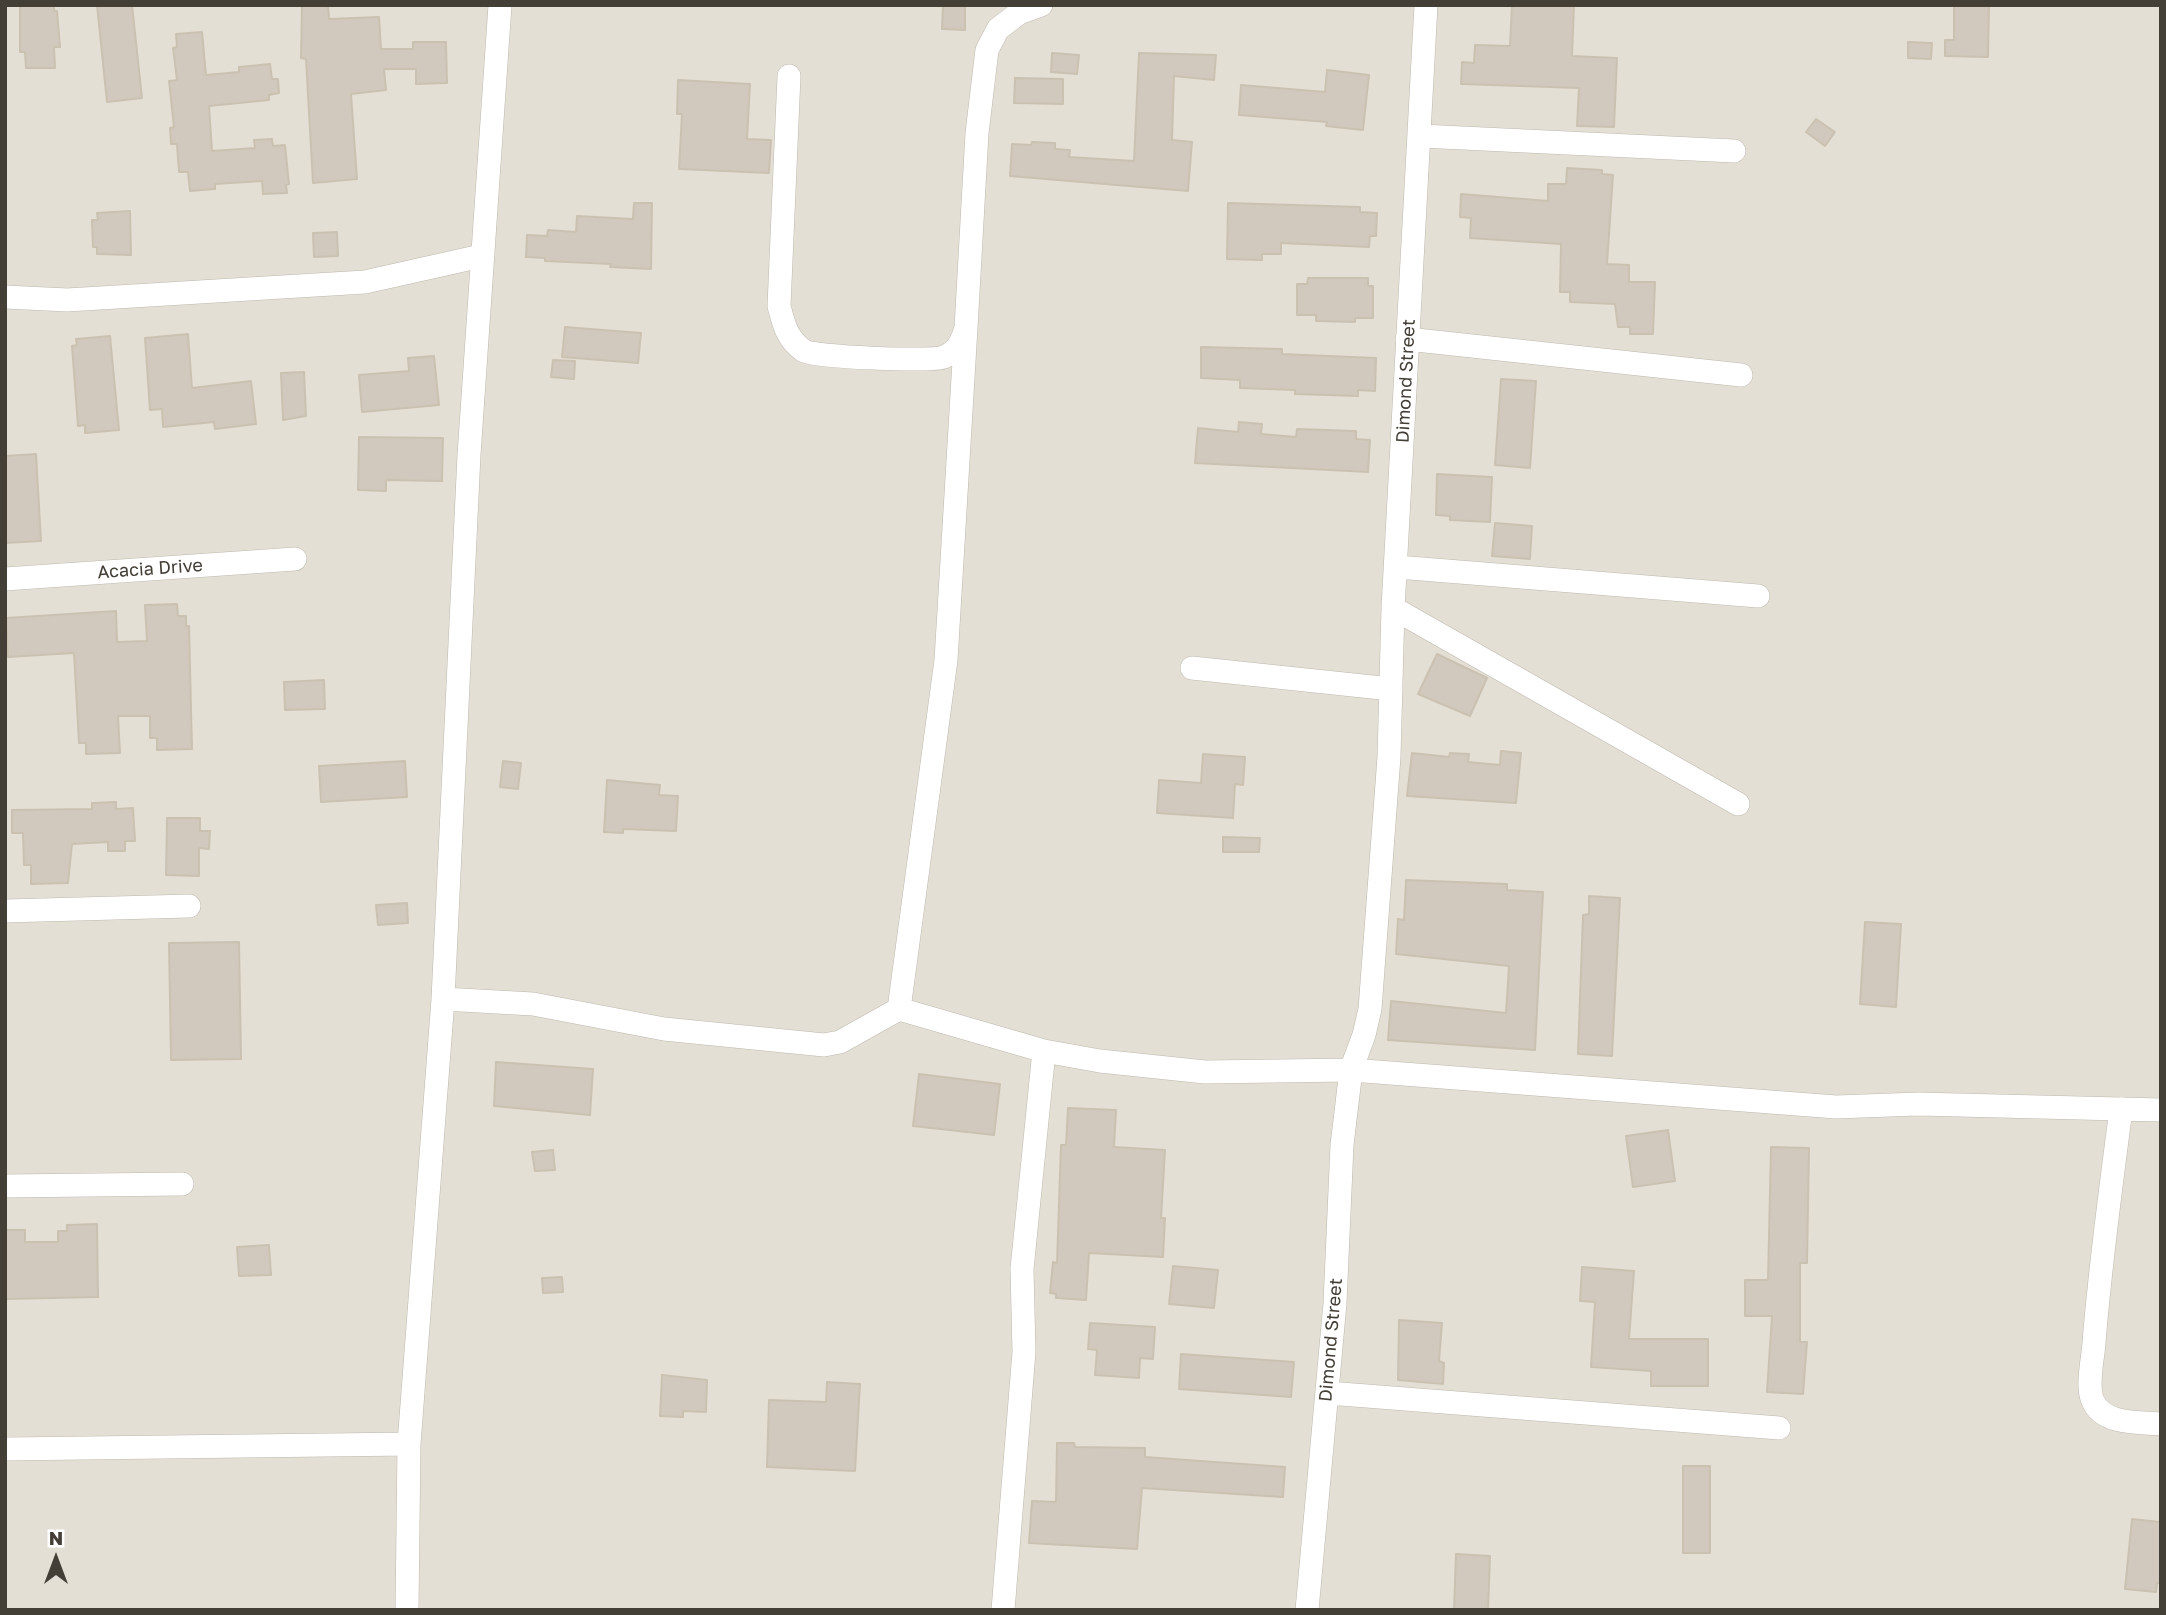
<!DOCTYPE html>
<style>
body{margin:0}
#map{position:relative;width:2166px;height:1615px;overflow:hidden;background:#f1eee6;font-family:"Golos Text",sans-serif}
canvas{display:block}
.frame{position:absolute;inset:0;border:7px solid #433e36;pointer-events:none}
.north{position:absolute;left:21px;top:1524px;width:70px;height:70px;-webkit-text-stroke:5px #fff;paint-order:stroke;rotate:0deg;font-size:19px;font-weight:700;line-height:28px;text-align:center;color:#433e36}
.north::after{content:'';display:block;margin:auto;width:24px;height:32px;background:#433e36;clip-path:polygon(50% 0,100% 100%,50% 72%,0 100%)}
</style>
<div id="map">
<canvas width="2166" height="1615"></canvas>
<div class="frame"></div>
<div class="north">N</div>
</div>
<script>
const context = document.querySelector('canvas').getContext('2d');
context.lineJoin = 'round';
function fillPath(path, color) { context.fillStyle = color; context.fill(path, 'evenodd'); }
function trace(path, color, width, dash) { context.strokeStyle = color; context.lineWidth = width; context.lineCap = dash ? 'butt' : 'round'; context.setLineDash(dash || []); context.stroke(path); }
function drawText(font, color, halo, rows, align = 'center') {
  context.font = font + ' "Golos Text",sans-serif'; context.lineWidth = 5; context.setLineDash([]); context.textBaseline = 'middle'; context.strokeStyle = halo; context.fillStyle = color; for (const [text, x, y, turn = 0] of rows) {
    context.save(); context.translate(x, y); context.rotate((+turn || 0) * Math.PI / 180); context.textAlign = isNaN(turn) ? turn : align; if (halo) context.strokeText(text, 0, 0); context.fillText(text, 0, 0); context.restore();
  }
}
const residential = new Path2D(`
 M 5,5 L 2161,5 L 2161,1610 L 5,1610 Z`);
const building = new Path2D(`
 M 25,5 L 54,5 L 54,11 L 57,11 L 60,47 L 54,47 L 55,68 L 26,68 L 25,52 L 20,52 L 20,7 Z
 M 97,5 L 132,5 L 142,98 L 107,102 Z
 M 302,5 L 328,5 L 329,19 L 379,17 L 381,49 L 413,49 L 413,42 L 446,42 L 447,83 L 416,84 L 416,69 L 384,69 L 386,90 L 351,94 L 357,179 L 313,183 L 306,59 L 301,58 Z
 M 943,5 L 965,6 L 965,30 L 942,29 Z
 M 1512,5 L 1574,5 L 1572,56 L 1617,58 L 1614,127 L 1577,126 L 1579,88 L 1461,84 L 1462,62 L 1474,63 L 1475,45 L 1510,46 Z
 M 1954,5 L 1989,5 L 1988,57 L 1945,56 L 1945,40 L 1954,40 Z
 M 202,32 L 206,75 L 239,72 L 239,67 L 270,64 L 272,79 L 278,79 L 279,93 L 269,95 L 269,100 L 209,106 L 212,151 L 255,148 L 254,140 L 272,139 L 273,146 L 285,145 L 289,184 L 286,185 L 287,193 L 263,194 L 262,181 L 215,184 L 215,189 L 190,191 L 188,172 L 179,172 L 177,144 L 171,144 L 170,128 L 174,127 L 169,81 L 177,80 L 173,48 L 177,47 L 176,34 Z
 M 1908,42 L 1932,43 L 1931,59 L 1908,58 Z
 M 1052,53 L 1079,55 L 1077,74 L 1051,72 Z
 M 1139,53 L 1216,55 L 1214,80 L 1174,76 L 1172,140 L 1192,142 L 1188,191 L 1010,176 L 1012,144 L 1031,145 L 1032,142 L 1055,143 L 1055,149 L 1070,150 L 1069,157 L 1134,161 Z
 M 1327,70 L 1369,75 L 1363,130 L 1326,126 L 1327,122 L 1239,115 L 1241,85 L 1325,92 Z
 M 1015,78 L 1063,79 L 1063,104 L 1014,103 Z
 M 678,80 L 750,84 L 747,139 L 771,140 L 769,173 L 679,169 L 682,114 L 677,114 Z
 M 1816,119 L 1835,132 L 1825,146 L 1806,132 Z
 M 1567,168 L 1602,170 L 1602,174 L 1613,175 L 1607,264 L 1629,265 L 1629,282 L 1655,282 L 1653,334 L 1630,334 L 1630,327 L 1618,327 L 1615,304 L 1570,302 L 1570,292 L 1560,292 L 1561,244 L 1470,238 L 1471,218 L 1460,217 L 1461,194 L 1548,201 L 1548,184 L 1566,184 Z
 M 634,203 L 652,203 L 651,269 L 610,267 L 611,264 L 545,261 L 545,258 L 526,257 L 527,235 L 547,236 L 548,230 L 576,232 L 577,216 L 633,219 Z
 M 1228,203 L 1360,207 L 1360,212 L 1377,213 L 1376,236 L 1370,236 L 1369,247 L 1281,243 L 1281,254 L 1262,254 L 1262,260 L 1227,259 Z
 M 130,211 L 131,255 L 97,254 L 97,247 L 93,247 L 92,220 L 98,220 L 97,213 Z
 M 337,232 L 338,256 L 314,257 L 313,233 Z
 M 1308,278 L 1368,278 L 1368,286 L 1373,286 L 1373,318 L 1355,318 L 1355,322 L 1316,321 L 1316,315 L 1297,315 L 1297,284 L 1307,284 Z
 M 565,327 L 641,333 L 638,363 L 562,357 Z
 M 188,334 L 192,388 L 251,381 L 256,424 L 215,429 L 214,422 L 163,427 L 162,409 L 150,410 L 145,338 Z
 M 110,336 L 119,430 L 85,433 L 85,425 L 78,426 L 72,346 L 77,345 L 76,339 Z
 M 1201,347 L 1282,349 L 1282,354 L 1376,358 L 1375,391 L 1358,390 L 1358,396 L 1295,394 L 1295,390 L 1240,388 L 1240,380 L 1201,378 Z
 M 434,356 L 439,405 L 362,412 L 359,375 L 409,371 L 408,358 Z
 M 553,360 L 575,361 L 574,379 L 551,377 Z
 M 304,372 L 306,416 L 283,420 L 281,373 Z
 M 1501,379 L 1536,381 L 1530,468 L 1495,465 Z
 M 1239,422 L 1262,424 L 1261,434 L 1296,437 L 1297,429 L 1356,431 L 1356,439 L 1370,440 L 1368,472 L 1195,463 L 1198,428 L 1238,432 Z
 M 359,437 L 443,438 L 442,481 L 386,480 L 386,491 L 358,490 Z
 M 36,454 L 41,541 L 5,543 L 5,456 Z
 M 1437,474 L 1492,477 L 1490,522 L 1450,520 L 1450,516 L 1436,515 Z
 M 1495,523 L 1532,526 L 1530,559 L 1492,556 Z
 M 177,604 L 178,616 L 186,616 L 186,626 L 189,626 L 192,749 L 157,750 L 157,738 L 150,738 L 150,716 L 118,716 L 120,753 L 86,754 L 86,743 L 79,743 L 74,653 L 8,657 L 6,618 L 116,611 L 117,642 L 147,641 L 145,605 Z
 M 1437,654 L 1487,678 L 1470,716 L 1418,694 Z
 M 324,680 L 325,709 L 285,710 L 284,682 Z
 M 1501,751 L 1521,753 L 1516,803 L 1407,796 L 1412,753 L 1449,757 L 1450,753 L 1469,754 L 1468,762 L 1500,765 Z
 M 1203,754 L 1245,757 L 1243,785 L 1235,784 L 1233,818 L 1157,813 L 1159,780 L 1201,783 Z
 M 405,761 L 407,797 L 321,802 L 319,766 Z
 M 503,761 L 521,763 L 518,789 L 500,787 Z
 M 607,780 L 660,785 L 659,795 L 678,796 L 676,831 L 623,829 L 623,833 L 604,832 Z
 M 116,802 L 116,809 L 133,808 L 135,841 L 125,841 L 125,851 L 108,851 L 108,842 L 72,844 L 68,883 L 31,884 L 31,865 L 24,865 L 23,833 L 12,833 L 12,810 L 92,809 L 92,803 Z
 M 167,818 L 200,818 L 200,831 L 210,831 L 209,849 L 199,848 L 199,876 L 166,875 Z
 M 1223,837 L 1260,838 L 1259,852 L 1223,852 Z
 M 1406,880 L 1507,884 L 1507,890 L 1543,892 L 1535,1050 L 1388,1040 L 1391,1001 L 1506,1013 L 1509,966 L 1396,954 L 1398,919 L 1404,920 Z
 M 1589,896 L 1620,898 L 1612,1056 L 1578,1054 L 1583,915 L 1589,914 Z
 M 407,903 L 408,923 L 378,925 L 376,905 Z
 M 1865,922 L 1901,924 L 1896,1007 L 1860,1004 Z
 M 239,942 L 241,1059 L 171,1060 L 169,943 Z
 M 496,1062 L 593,1069 L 590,1115 L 494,1106 Z
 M 919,1074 L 1000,1084 L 994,1135 L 913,1126 Z
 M 1068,1108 L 1116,1110 L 1114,1147 L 1165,1150 L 1161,1218 L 1165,1218 L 1163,1257 L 1089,1253 L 1086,1300 L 1056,1298 L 1056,1294 L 1050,1293 L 1053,1262 L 1057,1263 L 1061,1145 L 1066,1145 Z
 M 1668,1130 L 1675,1181 L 1633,1187 L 1626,1136 Z
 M 1771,1147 L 1809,1148 L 1807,1263 L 1800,1263 L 1800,1342 L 1807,1342 L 1803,1394 L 1767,1392 L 1772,1316 L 1745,1316 L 1745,1280 L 1768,1280 Z
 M 553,1150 L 555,1170 L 535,1171 L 532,1152 Z
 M 97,1224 L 98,1297 L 5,1299 L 5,1230 L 25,1230 L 25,1242 L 58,1242 L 58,1231 L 67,1231 L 67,1225 Z
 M 269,1245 L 271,1275 L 239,1276 L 237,1247 Z
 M 1173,1266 L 1218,1270 L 1214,1308 L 1169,1304 Z
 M 1582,1267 L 1634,1271 L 1629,1339 L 1708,1339 L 1708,1386 L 1651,1386 L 1651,1371 L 1591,1367 L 1595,1302 L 1580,1301 Z
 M 562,1277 L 563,1292 L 543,1293 L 542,1278 Z
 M 1399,1320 L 1442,1323 L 1439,1361 L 1444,1363 L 1443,1384 L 1398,1380 Z
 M 1090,1323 L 1155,1327 L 1153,1359 L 1140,1358 L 1139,1378 L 1095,1375 L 1097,1350 L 1088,1349 Z
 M 1181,1354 L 1294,1362 L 1291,1397 L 1179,1389 Z
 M 662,1375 L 707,1380 L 706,1412 L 683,1411 L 683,1417 L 660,1416 Z
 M 827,1382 L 860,1384 L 855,1471 L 767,1467 L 769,1400 L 826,1402 Z
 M 1057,1443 L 1074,1443 L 1075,1447 L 1145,1448 L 1145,1457 L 1285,1467 L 1283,1497 L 1142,1488 L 1137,1549 L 1029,1543 L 1032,1501 L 1056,1502 Z
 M 1683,1466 L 1710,1466 L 1710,1553 L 1683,1553 Z
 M 2132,1519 L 2160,1522 L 2161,1583 L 2157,1583 L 2156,1592 L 2125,1589 Z
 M 1456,1554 L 1490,1556 L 1488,1610 L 1454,1610 Z`);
const minor = new Path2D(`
 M 789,76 L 779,306 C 784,325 787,339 804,351 C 812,357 933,362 944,357 C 958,351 962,341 966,328 L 977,133 L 987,50 L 998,29 L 1019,13 L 1041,5
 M 1421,136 L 1734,151
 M 5,297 L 67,300 L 365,282 L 481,256
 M 966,328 L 946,660 L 899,1009 L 1044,1051 L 1100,1061 L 1205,1072 L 1351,1070 L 1836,1107 L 1918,1104 L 2161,1110
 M 1407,339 L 1741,375
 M 1397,567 L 1758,596
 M 5,579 L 295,559
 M 1393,608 L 1738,804
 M 1192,668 L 1391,689
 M 5,911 L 189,906
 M 443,999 L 533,1004 L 664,1029 L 824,1045 L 840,1042 L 899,1009
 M 2121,1109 C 2111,1187 2100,1265 2094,1343 C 2093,1359 2086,1386 2093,1401 C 2103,1425 2140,1422 2161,1424
 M 5,1186 L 182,1184
 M 1328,1393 L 1779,1428
 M 5,1449 L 409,1444
 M 407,1610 L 409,1444 L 443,999 L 469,455 L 500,5
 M 1003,1610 L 1024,1352 L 1022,1269 L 1044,1051
 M 1307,1610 L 1335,1303 L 1342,1145 L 1351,1070 L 1364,1035 L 1370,1009 L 1389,757 L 1393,608 L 1426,5`);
const streetNames = [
 ["Dimond Street",1406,381,-87],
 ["Acacia Drive",150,569,-4],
 ["Dimond Street",1331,1340,-85]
];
fillPath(residential, '#e4dfd5');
fillPath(building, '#d1c9bd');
trace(building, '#cbc1b1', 2);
trace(minor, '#beb8ad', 24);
trace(minor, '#fff', 23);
drawText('18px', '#433e36', '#fff', streetNames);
</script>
